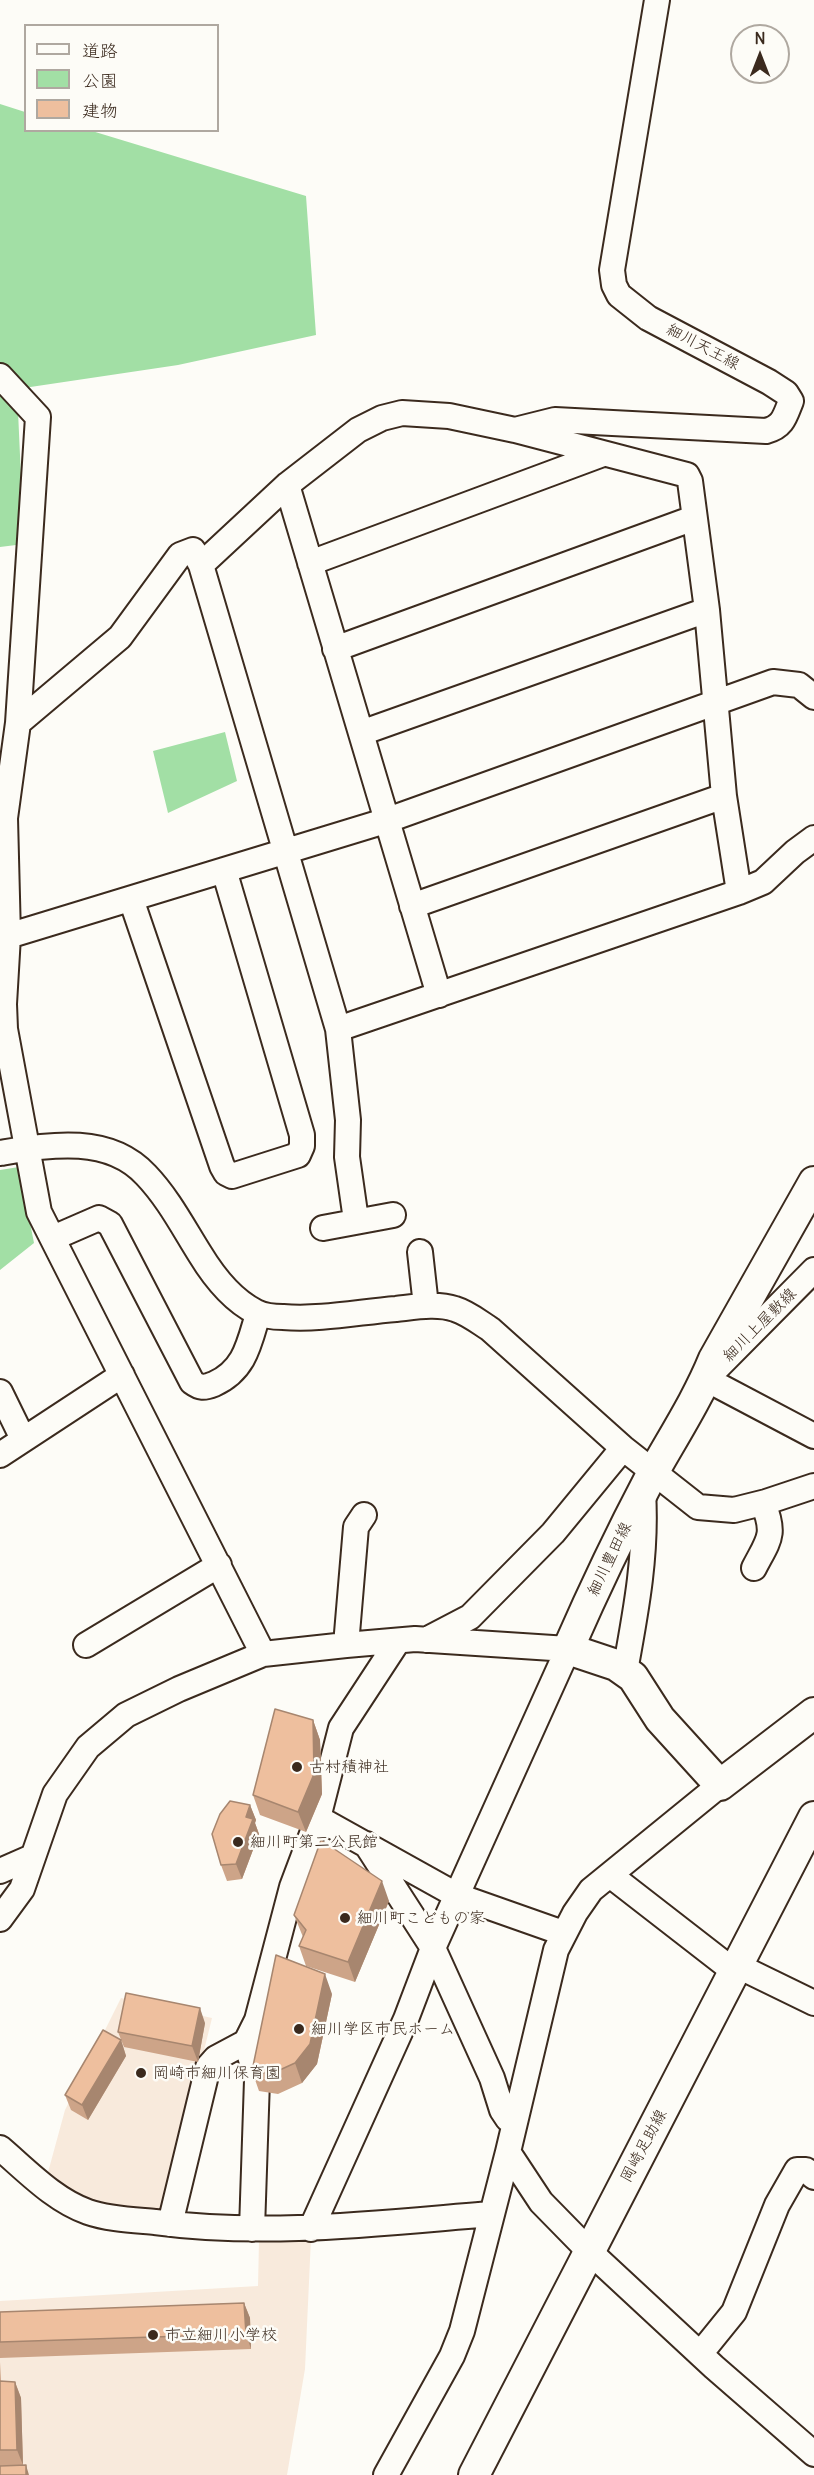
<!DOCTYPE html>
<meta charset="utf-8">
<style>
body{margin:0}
#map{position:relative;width:814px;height:2475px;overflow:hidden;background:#fdfcf7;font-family:Delius,"Klee One",sans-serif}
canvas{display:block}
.legend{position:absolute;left:24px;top:24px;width:195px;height:108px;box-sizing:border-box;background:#fdfcf7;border:2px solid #afa8a0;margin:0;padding:8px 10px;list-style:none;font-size:18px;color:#3b2a1e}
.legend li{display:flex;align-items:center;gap:12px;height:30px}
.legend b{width:30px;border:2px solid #afa8a0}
.north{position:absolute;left:730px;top:24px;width:60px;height:60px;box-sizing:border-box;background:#fdfcf7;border:2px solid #afa8a0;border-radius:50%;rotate:0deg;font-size:16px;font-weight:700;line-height:24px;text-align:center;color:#3b2a1e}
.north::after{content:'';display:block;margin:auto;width:21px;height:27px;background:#3b2a1e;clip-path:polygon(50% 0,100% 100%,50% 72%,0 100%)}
</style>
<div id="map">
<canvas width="814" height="2475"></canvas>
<ul class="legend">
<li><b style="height:8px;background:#fdfcf7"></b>道路</li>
<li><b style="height:16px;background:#a2dfa5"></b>公園</li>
<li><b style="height:16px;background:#eebf9e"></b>建物</li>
</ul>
<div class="north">N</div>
</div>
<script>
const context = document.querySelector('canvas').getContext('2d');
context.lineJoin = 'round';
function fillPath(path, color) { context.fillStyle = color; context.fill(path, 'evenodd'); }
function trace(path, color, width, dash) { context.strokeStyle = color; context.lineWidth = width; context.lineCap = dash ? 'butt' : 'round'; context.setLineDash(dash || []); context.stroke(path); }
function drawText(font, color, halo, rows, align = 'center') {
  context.font = font + ' Delius,"Klee One",sans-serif'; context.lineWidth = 5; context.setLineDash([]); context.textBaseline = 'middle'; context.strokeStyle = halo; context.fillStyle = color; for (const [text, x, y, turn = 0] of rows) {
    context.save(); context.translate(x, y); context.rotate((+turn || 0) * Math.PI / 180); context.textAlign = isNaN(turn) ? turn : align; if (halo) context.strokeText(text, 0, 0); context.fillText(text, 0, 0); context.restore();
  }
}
const built = new Path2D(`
 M 121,1998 L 212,2018 L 164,2213 L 123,2209 L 81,2199 L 47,2176 L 65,2110 Z
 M 311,2238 L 305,2369 L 287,2475 L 0,2475 L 0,2301 L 258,2286 L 259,2241 Z`);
const green = new Path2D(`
 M 0,104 L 25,112 L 26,130 L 92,131 L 306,196 L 316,335 L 178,365 L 17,389 L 24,544 L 0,547 Z
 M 225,732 L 237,781 L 168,813 L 153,751 Z
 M 19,1167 L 34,1243 L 0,1270 L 0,1170 Z`);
const minor = new Path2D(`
 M 0,376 L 38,417 L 18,723 L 5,818 L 8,936 L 4,1004 L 5,1029 L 39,1212 L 263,1654
 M 515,430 L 555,420 L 766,431 C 783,427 785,416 791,401 L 786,393 L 769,382 L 648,318 L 619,295 L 614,285 L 612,270 L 657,0
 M 287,485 L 439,995
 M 310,563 L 603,454
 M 201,565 L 287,485 L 358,430 L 382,418 L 402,413 L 449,416 L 515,430 L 687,475 L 690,481 L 707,610 L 724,796 L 739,892
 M 335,649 L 694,518
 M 18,723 L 120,637 L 180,555 L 193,550 L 201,565 L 338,1029 L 348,1120 L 347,1157 L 356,1220
 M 361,733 L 707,610
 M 131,899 L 222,1166 L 226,1173 L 232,1176 L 298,1155 L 302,1146 L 302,1135 L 224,870
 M 412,906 L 724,796
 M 8,936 L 385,821 L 773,682 L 799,685 L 814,697
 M 338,1029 L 739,892 L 763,882 L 795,852 L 814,838
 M 0,1153 C 49,1145 108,1134 146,1175 C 168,1198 183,1227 200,1254 C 214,1277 232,1300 256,1312 C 264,1316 274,1317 283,1317 C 320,1320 359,1312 396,1309 C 415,1307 437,1303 455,1309 C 468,1313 479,1322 490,1329 L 623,1448 L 698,1507 L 734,1510 L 766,1502 L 814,1486
 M 323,1228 L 393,1215
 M 53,1238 L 99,1218 L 110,1224 L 192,1382 C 200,1388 204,1388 214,1384 C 245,1370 249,1344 258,1314
 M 420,1252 L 426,1306
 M 814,1270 L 706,1379 L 814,1436
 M 0,1392 L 23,1439
 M 0,1455 L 122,1375
 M 754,1568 C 769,1539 776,1535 763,1503
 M 426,1640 L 470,1617 L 553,1533 L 623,1448
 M 86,1645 L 219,1565
 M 346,1645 L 356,1527 L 364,1515
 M 625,1671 C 636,1611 647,1553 643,1492
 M 318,1818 L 458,1896 L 563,1933
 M 366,1844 L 433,1948 L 492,2078 L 502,2110 L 508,2119 L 515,2122
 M 0,1871 L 32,1857
 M 610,1875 L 735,1972
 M 0,1919 L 22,1889 L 55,1794 L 88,1747 L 126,1715 L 179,1689 L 263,1654 L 346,1645 L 415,1639 L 568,1649 L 433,1948 L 406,2019 L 311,2229
 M 738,1966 L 814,2003
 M 246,2042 L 257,2080 L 252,2229
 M 0,2148 C 27,2171 54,2200 88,2212 C 108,2219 133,2220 155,2222 C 267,2237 379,2223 491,2214
 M 508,2152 L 541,2202 L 589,2251 L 714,2367 L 814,2454
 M 170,2224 L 208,2067 L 216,2058 L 246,2042 L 257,2020 L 292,1887 L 318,1818 L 341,1728 L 398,1641
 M 700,2354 L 734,2312 L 777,2205 L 797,2170 L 806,2170 L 814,2177
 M 386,2475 L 452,2356 L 462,2331 L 508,2152 L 556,1950 L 575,1913 L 591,1890 L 720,1785`);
const major = new Path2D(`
 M 814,1182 L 714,1359 C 697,1401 671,1440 649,1480 C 620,1535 593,1592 568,1649 L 616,1665 L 633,1677 L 660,1719 L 720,1785 L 814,1713
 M 474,2475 L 814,1817`);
const wall = new Path2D(`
 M 313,1720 L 320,1740 L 322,1794 L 306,1832 L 260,1815 L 253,1795 Z
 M 250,1805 L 256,1820 L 255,1823 L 259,1834 L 242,1879 L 227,1881 L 221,1865 Z
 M 389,1901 L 355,1982 L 306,1966 L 299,1946 L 303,1937 L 294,1915 Z
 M 332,1994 L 317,2064 L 302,2083 L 278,2094 L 259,2091 L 252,2071 Z
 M 205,2023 L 198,2062 L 124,2047 L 118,2032 Z
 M 121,2040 L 126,2056 L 88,2120 L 71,2110 L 65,2095 Z
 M 244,2303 L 250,2318 L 251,2349 L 0,2358 L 0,2312 Z
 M 0,2362 L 1,2381 L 15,2382 L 21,2398 L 23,2465 L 0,2466 Z`);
const shadedWall = new Path2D(`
 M 313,1720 L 320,1740 L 322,1794 L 306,1832 L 298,1812 Z
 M 250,1805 L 256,1820 L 255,1823 L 259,1834 L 242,1879 L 236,1864 L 246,1817 Z
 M 382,1881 L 389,1901 L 355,1982 L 348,1962 Z
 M 325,1974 L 332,1994 L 317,2064 L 302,2083 L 295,2063 Z
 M 200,2008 L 205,2023 L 198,2062 L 192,2046 Z
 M 121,2040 L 126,2056 L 88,2120 L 82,2105 Z
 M 244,2303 L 250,2318 L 251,2349 L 246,2334 Z
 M 15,2382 L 21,2398 L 23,2465 L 17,2450 Z
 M 26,2465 L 29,2475 L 26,2475 Z`);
const building = new Path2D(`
 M 275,1709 L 313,1720 L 314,1774 L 298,1812 L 253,1795 Z
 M 230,1801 L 250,1805 L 246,1817 L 253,1819 L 236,1864 L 221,1865 L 212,1834 L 220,1814 Z
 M 321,1840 L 382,1881 L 348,1962 L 299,1946 L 306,1930 L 294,1915 Z
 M 276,1955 L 325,1974 L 310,2044 L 295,2063 L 271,2074 L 252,2071 Z
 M 126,1993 L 200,2008 L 192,2046 L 118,2032 Z
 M 103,2030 L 121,2040 L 82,2105 L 65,2095 Z
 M 244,2303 L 246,2334 L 0,2342 L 0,2312 Z
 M 0,2381 L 15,2382 L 17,2450 L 0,2450 Z
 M 26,2465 L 26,2475 L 0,2475 L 0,2466 Z`);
const markers = [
 [297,1767,6,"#3b2a1e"],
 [238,1842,6,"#3b2a1e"],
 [345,1918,6,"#3b2a1e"],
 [299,2029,6,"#3b2a1e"],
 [141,2073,6,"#3b2a1e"],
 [153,2335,6,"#3b2a1e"]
];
const streetNames = [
 ["細川天王線",703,347,28],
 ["細川上屋敷線",760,1325,-45],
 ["細川豊田線",610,1559,-64],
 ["岡崎足助線",644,2146,-62]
];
const poiNames = [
 ["古村積神社",309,1767],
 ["細川町第二公民館",250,1842],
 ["細川町こどもの家",357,1918],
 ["細川学区市民ホーム",311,2029],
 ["岡崎市細川保育園",153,2073],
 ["市立細川小学校",165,2335]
];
fillPath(built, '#f8eadc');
fillPath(green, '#a2dfa5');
trace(minor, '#3b2a1e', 28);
trace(major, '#3b2a1e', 34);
trace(minor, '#fdfcf7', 24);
trace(major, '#fdfcf7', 30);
fillPath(wall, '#cda488');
fillPath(shadedWall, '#a7866f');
fillPath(building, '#eebf9e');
trace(building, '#a7866f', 1.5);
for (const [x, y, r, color] of markers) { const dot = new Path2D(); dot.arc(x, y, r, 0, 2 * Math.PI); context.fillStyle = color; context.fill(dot); trace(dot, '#fdfcf7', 2); }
drawText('16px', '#3b2a1e', '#fdfcf7', streetNames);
drawText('16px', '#3b2a1e', '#fdfcf7', poiNames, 'left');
</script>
